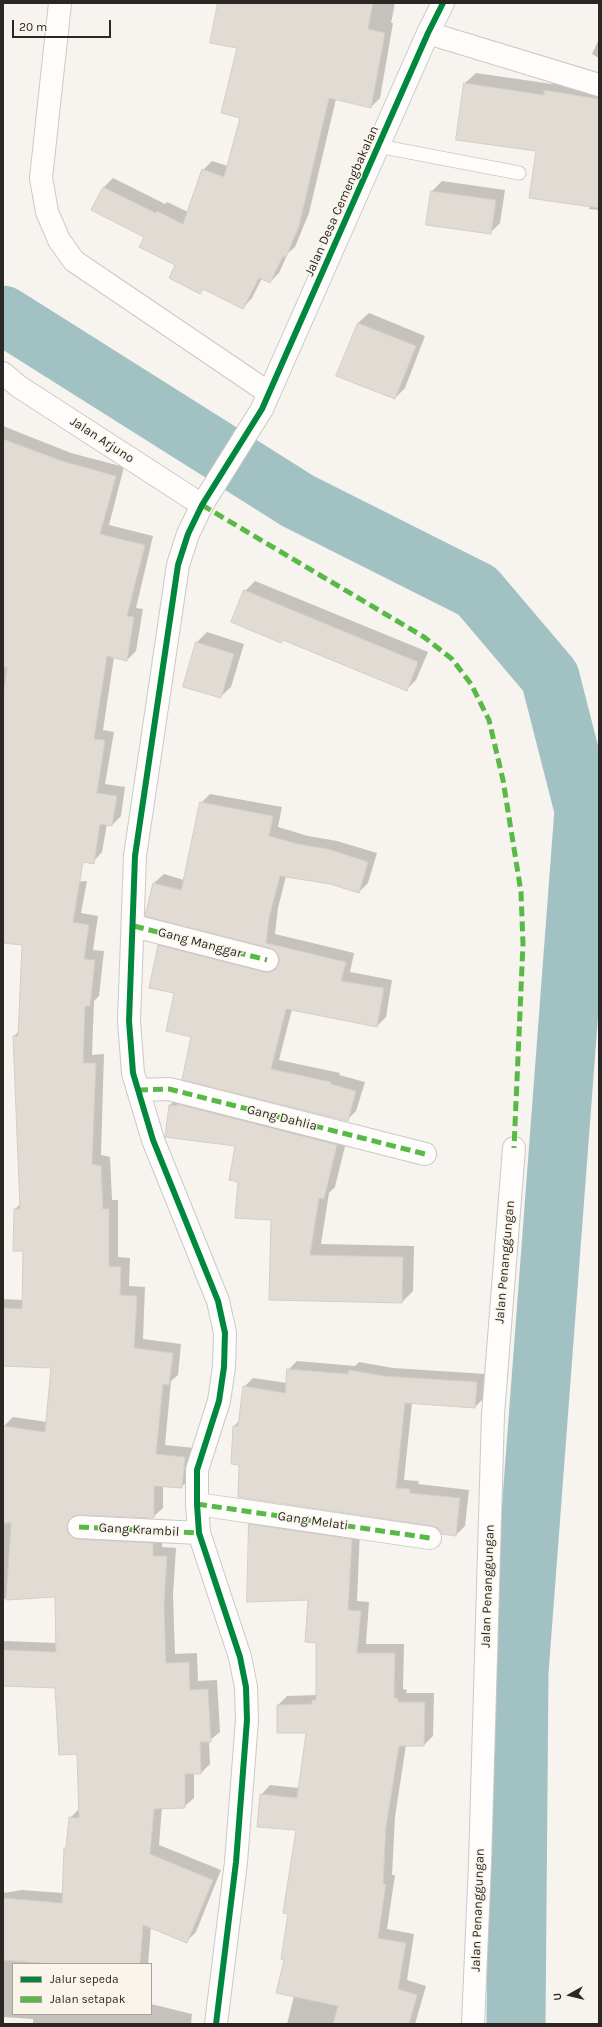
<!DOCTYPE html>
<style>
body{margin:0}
#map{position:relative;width:602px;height:2027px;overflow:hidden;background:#f7f3ee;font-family:Karla,sans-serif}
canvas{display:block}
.frame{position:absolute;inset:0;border:4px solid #2a2724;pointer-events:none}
.legend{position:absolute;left:12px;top:1963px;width:140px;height:52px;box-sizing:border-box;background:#fbf4ea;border:1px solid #a7a29b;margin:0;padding:5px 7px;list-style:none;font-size:12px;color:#2a2724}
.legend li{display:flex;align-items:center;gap:8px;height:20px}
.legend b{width:20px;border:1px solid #a7a29b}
.north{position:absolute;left:550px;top:1975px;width:40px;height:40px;-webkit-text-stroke:3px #fbf4ea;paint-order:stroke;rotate:262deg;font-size:11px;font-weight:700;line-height:16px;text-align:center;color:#2a2724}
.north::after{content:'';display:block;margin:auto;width:14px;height:18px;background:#2a2724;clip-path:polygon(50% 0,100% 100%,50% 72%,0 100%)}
.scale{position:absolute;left:12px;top:20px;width:99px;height:18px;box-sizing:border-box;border:2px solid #2a2724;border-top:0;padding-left:5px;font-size:12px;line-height:14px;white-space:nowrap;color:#2a2724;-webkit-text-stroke:3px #fbf4ea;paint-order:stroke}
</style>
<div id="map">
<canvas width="602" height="2027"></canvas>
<div class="frame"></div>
<ul class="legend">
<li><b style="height:5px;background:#00873e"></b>Jalur sepeda</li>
<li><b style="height:5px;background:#58b947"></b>Jalan setapak</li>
</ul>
<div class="north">U</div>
<div class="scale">20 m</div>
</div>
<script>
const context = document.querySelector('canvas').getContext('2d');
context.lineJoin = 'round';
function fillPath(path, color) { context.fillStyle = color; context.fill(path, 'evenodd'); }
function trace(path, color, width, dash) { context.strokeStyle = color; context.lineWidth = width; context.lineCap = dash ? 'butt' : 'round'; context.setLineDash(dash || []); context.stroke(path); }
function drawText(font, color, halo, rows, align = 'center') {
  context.font = font + ' Karla,sans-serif'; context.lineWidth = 3; context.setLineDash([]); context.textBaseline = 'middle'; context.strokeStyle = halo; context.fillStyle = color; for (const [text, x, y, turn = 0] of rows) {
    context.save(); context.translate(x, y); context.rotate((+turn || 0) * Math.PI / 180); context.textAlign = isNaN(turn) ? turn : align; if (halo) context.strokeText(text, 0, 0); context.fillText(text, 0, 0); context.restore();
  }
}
const shadow = new Path2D(`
 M 219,3 L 395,3 L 391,23 L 393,23 L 380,98 L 371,107 L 336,99 L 309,213 L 295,247 L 288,253 L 279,273 L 270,282 L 262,278 L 252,298 L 243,308 L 204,288 L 200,293 L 176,265 L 146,236 L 103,188 L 113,178 L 165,204 L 167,202 L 188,212 L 203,170 L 212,161 L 228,166 L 241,117 L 238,47 Z
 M 599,39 L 599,58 L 592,54 Z
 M 476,73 L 552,84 L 555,81 L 599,87 L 599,210 L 589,209 L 590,206 L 537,150 L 465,83 Z
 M 442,181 L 505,190 L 500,223 L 490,233 L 428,224 L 432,191 Z
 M 369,313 L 425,336 L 405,388 L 395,398 L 338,375 L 358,323 Z
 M 3,426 L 71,453 L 124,467 L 109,525 L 153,536 L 136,608 L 143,609 L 136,651 L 127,660 L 114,657 L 103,730 L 114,732 L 105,784 L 125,787 L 121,816 L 112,825 L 107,824 L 102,852 L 94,861 L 3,850 Z
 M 255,581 L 428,652 L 416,680 L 406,690 L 284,639 L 245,591 Z
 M 207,632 L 244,644 L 231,687 L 220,697 L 184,686 L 197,642 Z
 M 210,794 L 282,807 L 278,827 L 308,836 L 337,841 L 377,853 L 368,883 L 359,892 L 330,883 L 286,876 L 278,908 L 275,934 L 354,953 L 350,972 L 392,980 L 386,1017 L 377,1026 L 292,1009 L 279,1060 L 340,1073 L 339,1075 L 365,1082 L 356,1111 L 347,1120 L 192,1036 L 159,945 L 168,936 L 274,963 L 280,963 L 280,957 L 277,951 L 270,947 L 147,915 L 154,883 L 164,874 L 184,880 L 201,803 Z
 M 87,881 L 81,913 L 98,916 L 93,950 L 104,951 L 99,996 L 94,1001 L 92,1055 L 104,1054 L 101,1155 L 110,1157 L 112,1200 L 118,1200 L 118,1257 L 130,1258 L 129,1286 L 145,1287 L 143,1339 L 181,1344 L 178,1375 L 171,1381 L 165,1445 L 194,1448 L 191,1478 L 181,1487 L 163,1485 L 163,1508 L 153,1517 L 76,1514 L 75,1517 L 77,1523 L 162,1534 L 162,1547 L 176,1548 L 173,1595 L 175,1654 L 197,1653 L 198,1681 L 217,1680 L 220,1732 L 209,1741 L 210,1764 L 201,1773 L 194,1773 L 194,1798 L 184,1807 L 162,1807 L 159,1845 L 221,1870 L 196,1932 L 186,1942 L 151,1927 L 148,1964 L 13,1964 L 13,2014 L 151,2014 L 151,2004 L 192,2014 L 191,2024 L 33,2024 L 33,2019 L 3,2017 L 3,1893 L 22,1890 L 63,1893 L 65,1849 L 68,1846 L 70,1818 L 80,1808 L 78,1753 L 56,1687 L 3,1685 L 3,1643 L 5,1641 L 57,1643 L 56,1596 L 3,1599 L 4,1426 L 13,1417 L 47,1422 L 52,1367 L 3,1365 L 3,1299 L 23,1300 L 24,1250 L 15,1209 L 21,1203 L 14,1036 L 19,1031 L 23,944 L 3,942 L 3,885 Z
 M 181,1094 L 348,1134 L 335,1187 L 329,1193 L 321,1244 L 414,1246 L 413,1291 L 402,1302 L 270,1299 L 272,1219 L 239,1181 L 237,1145 L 166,1136 L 170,1105 Z
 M 297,1361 L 355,1366 L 359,1362 L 393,1368 L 486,1374 L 484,1398 L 475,1407 L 412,1403 L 404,1480 L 419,1481 L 418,1484 L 469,1490 L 465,1526 L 456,1535 L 240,1464 L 234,1426 L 239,1421 L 244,1387 L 253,1378 L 287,1383 L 288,1370 Z
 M 260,1515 L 360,1530 L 357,1601 L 369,1602 L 366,1644 L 404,1644 L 403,1689 L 407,1690 L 406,1693 L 434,1693 L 433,1736 L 424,1745 L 406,1745 L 395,1817 L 392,1875 L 395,1875 L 387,1929 L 414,1934 L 407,1980 L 426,1986 L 415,2024 L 287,2024 L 294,1996 L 285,1959 L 298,1830 L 261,1795 L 270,1785 L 299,1788 L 308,1732 L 278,1732 L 278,1705 L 287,1696 L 317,1695 L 317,1642 L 309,1599 L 250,1525 Z`);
const river = new Path2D(`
 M 3,315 L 298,501 L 477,591 L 550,677 L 584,810 L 519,1672 L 516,2024`);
const building = new Path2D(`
 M 218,3 L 373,3 L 368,29 L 385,33 L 371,108 L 329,98 L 299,226 L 286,257 L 283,256 L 270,283 L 259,278 L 243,309 L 203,289 L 200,294 L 169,278 L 175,265 L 139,247 L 144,237 L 91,210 L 103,187 L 156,213 L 157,211 L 183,224 L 202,169 L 224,177 L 240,118 L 221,113 L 237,48 L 210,43 Z
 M 464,83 L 544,95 L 544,90 L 599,99 L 599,208 L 529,198 L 536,151 L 456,140 Z
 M 431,191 L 496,200 L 491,234 L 426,225 Z
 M 358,323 L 416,346 L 395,399 L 336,376 Z
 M 3,439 L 62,461 L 116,476 L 100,534 L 145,545 L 127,616 L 134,617 L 127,661 L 107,656 L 94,739 L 105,740 L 97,793 L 117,796 L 112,826 L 100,824 L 94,864 L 83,862 L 73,922 L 89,925 L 84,959 L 95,960 L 90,1006 L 85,1006 L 83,1063 L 96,1063 L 92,1164 L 101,1166 L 103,1209 L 109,1209 L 109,1266 L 121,1267 L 120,1295 L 137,1296 L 134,1348 L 173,1353 L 169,1385 L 163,1384 L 156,1454 L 185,1457 L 182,1488 L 154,1486 L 154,1518 L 79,1515 L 74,1516 L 69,1520 L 67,1527 L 68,1532 L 72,1537 L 78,1539 L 153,1543 L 153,1556 L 167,1556 L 164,1605 L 166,1663 L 189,1662 L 190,1690 L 208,1689 L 211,1742 L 200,1742 L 201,1774 L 185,1774 L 185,1808 L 154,1809 L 150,1854 L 213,1880 L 187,1943 L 143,1925 L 140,1964 L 52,1964 L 3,1960 L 3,1898 L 62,1903 L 64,1848 L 66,1848 L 69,1817 L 79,1818 L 77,1754 L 59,1755 L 55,1688 L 3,1686 L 3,1650 L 56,1652 L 55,1597 L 6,1600 L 11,1523 L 3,1523 L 3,1426 L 45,1432 L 51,1368 L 3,1366 L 3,1308 L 22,1309 L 23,1251 L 13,1251 L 14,1209 L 20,1209 L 13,1036 L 18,1036 L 22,945 L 3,943 L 3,700 L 7,667 L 3,667 Z
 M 244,590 L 418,662 L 407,691 L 283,640 L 281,643 L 231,622 Z
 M 196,642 L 234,654 L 221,698 L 183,687 Z
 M 200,802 L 273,816 L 269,836 L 298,844 L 328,849 L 368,862 L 359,893 L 330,884 L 280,876 L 269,918 L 266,943 L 346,962 L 341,981 L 384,988 L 377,1027 L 286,1009 L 271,1069 L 331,1082 L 331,1084 L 356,1091 L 348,1121 L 182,1080 L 191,1037 L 166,1031 L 174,993 L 149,988 L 158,945 L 264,972 L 270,972 L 276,969 L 279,963 L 279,957 L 276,951 L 270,948 L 145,916 L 153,883 L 181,890 Z
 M 177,1104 L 337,1145 L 324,1199 L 319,1198 L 310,1255 L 403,1257 L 402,1303 L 269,1300 L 271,1220 L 235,1218 L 238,1182 L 229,1180 L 235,1146 L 165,1137 L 169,1105 L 177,1106 Z
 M 287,1369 L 348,1374 L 349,1370 L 384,1376 L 477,1382 L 475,1408 L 405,1403 L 396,1488 L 410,1489 L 410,1493 L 460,1498 L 456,1536 L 442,1534 L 438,1528 L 432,1526 L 238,1497 L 239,1465 L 231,1464 L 233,1426 L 238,1426 L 243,1386 L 285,1393 Z
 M 249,1524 L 352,1539 L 348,1610 L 361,1611 L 357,1653 L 395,1653 L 394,1698 L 398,1699 L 398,1702 L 425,1702 L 424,1746 L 399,1746 L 386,1827 L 383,1884 L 386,1884 L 378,1938 L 406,1943 L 398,1989 L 417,1995 L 409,2024 L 333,2024 L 338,2006 L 276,1993 L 284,1960 L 281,1959 L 288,1914 L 283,1913 L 296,1830 L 257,1827 L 260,1794 L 297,1798 L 306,1733 L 277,1733 L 277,1705 L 312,1704 L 312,1700 L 316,1700 L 316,1643 L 305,1642 L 308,1600 L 247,1602 Z`);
const lane = new Path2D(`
 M 378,146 L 519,173`);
const street = new Path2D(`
 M 60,3 L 41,178 L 47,212 L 59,240 L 74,261 L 269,393
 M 428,33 L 599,85
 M 3,373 L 18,386 L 202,505
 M 134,926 L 267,960
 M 138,1090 L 169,1089 L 425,1154
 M 197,1504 L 430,1538
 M 79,1527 L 199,1533
 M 473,2024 L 480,1863 L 493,1414 L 514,1148`);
const secondary = new Path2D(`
 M 216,2024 L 236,1862 L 247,1720 L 246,1687 L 240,1657 L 199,1533 L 197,1504 L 197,1470 L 219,1401 L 224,1367 L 225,1333 L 218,1301 L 153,1140 L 133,1073 L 129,1021 L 135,856 L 178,565 L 188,534 L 202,505 L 262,409 L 269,393 L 428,33 L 443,3`);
const quiet = new Path2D(`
 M 202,505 L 424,637 L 452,659 L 471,684 L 489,720 L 503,780 L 521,892 L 523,944 L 514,1148
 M 134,926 L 267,960
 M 138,1090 L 169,1089 L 425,1154
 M 197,1504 L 430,1538
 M 79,1527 L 199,1533`);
const cycleway = new Path2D(`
 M 216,2024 L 236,1862 L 247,1720 L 246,1687 L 240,1657 L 199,1533 L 197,1504 L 197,1470 L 219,1401 L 224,1367 L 225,1333 L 218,1301 L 153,1140 L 133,1073 L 129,1021 L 135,856 L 178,565 L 188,534 L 202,505 L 262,409 L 269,393 L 428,33 L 443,3`);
const streetNames = [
 ["Jalan Desa Cemengbakalan",342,201,-66],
 ["Jalan Arjuno",102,440,33],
 ["Gang Manggar",200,943,15],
 ["Gang Dahlia",282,1118,14],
 ["Jalan Penanggungan",505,1262,-85],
 ["Gang Melati",313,1521,8],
 ["Gang Krambil",139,1530,3],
 ["Jalan Penanggungan",488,1586,-88],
 ["Jalan Penanggungan",478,1910,-88]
];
fillPath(shadow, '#0003');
trace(river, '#a2c1c2', 59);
fillPath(building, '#e1dbd3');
trace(building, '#d1ceca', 1);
trace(lane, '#ccc9c5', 15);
trace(street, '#ccc9c5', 24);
trace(secondary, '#ccc9c5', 24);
trace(lane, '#fefdfc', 13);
trace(street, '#fefdfc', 22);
trace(secondary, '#fefdfc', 22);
trace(quiet, '#58b947', 5, [10, 5]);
trace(cycleway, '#00873e', 6);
drawText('13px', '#2a2724', '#fbf4ea', streetNames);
</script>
